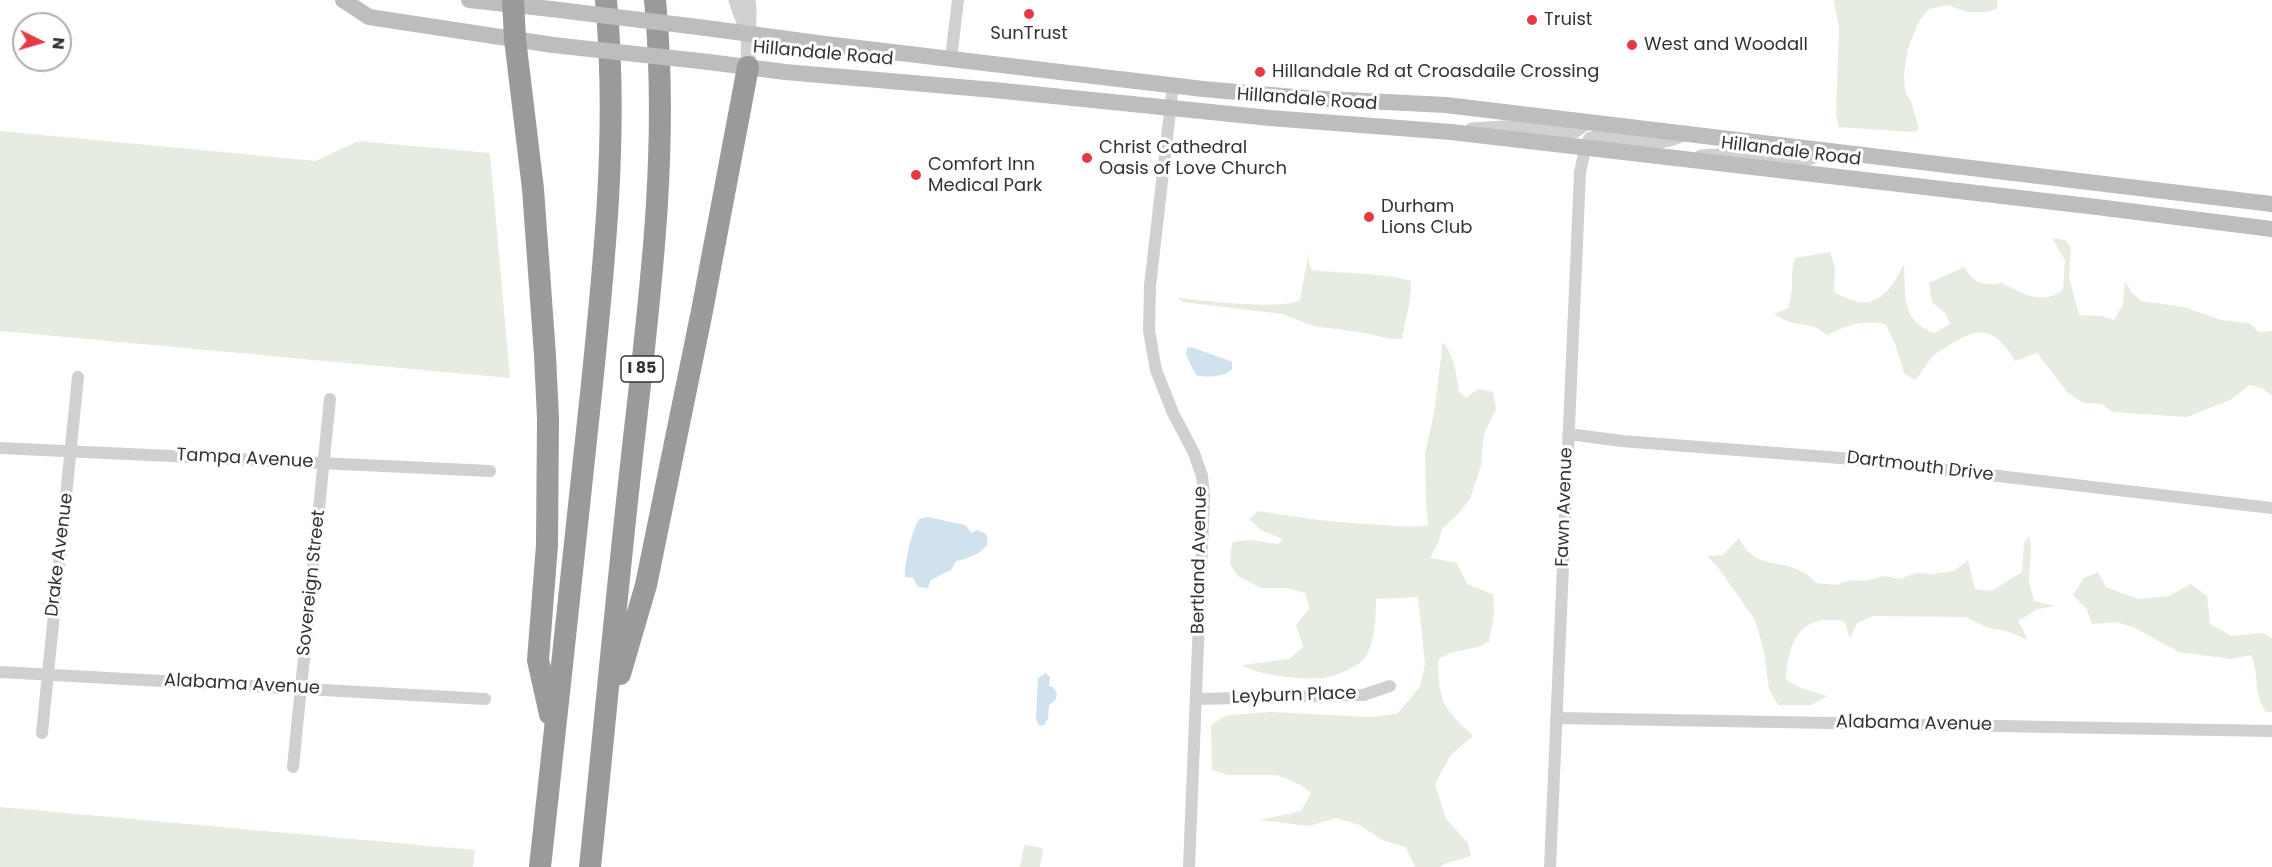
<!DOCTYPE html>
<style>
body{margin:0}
#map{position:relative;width:2272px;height:867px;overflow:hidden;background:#fff;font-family:Poppins,sans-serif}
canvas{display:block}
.north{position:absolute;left:12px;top:12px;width:60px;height:60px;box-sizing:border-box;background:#fff;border:2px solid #adadad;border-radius:50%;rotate:95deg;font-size:16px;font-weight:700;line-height:24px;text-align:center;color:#333}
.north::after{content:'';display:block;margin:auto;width:21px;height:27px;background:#e63946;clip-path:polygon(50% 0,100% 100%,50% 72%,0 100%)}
</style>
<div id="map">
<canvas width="2272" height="867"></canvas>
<div class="north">N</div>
</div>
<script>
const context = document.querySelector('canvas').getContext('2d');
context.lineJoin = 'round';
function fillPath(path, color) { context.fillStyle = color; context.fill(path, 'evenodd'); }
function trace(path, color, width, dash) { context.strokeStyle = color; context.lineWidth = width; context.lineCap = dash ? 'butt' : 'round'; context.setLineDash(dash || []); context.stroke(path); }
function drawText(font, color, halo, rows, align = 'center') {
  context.font = font + ' Poppins,sans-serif'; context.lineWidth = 6; context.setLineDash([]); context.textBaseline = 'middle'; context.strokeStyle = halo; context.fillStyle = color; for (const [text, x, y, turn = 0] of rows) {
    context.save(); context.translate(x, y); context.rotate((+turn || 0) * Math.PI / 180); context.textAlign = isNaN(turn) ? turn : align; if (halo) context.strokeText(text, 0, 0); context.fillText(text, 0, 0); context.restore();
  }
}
const green = new Path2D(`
 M 1834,0 L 1997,0 L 1997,9 L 1987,12 L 1968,12 L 1947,5 L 1929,9 L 1919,21 L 1908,48 L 1904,73 L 1905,91 L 1912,104 L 1919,130 L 1911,132 L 1839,127 L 1836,116 L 1839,28 Z
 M 0,131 L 316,161 L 358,141 L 490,153 L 510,378 L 0,331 Z
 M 2052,238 L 2065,240 L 2071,248 L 2069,277 L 2079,315 L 2102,316 L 2114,320 L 2123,305 L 2125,280 L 2131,292 L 2141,301 L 2184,307 L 2221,320 L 2249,323 L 2259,332 L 2272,331 L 2272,396 L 2262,388 L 2250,385 L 2230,400 L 2187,417 L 2112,412 L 2102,404 L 2084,403 L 2068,393 L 2037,353 L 2015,361 C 1995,327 1978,325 1947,347 C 1944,349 1938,351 1935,354 C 1927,361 1923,372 1915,380 L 1904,373 L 1896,346 L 1886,325 C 1864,319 1847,325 1827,335 L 1816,327 L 1788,322 L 1774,314 L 1788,308 C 1795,291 1789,275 1795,258 L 1830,252 L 1835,267 L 1834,292 C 1872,314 1887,298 1904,264 C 1906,296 1900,320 1934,333 L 1950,324 L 1946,314 L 1932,302 L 1929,283 L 1964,267 C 1973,282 1983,287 2001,283 C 2022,293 2042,306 2063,290 L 2065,260 Z
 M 1309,250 L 1308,261 L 1312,270 C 1345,274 1379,272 1411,281 C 1412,302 1405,319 1402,339 L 1391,339 L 1359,332 L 1313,326 L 1282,314 L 1183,302 L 1177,298 C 1204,300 1279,311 1300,300 Z
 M 1443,342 C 1455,357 1456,374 1459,392 L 1466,398 L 1478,389 L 1493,392 L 1496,409 L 1484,434 L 1481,465 L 1470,499 L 1457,515 L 1442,529 L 1438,543 L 1430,558 L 1457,563 L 1467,584 L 1493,594 L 1494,614 L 1489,642 C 1469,653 1458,646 1438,660 C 1439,702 1442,707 1473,736 L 1450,756 L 1435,784 L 1446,819 L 1468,843 L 1471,856 L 1444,864 L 1440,867 L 1415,867 L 1406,847 L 1382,840 L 1360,825 L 1336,818 L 1309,826 L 1260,820 L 1301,811 L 1311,793 L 1301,785 L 1277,775 L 1228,775 L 1212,770 L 1211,725 L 1227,715 L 1271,712 L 1370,717 L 1397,714 L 1420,687 L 1425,664 L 1418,597 L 1376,599 C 1376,615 1375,644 1365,658 C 1359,666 1335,677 1324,678 C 1303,680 1260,676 1242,665 L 1289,659 L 1303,647 L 1296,625 L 1310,608 L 1305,593 L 1287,588 L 1261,588 L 1238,576 L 1230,564 L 1232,542 L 1250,540 L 1278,544 L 1283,539 L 1261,530 L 1249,519 L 1258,511 C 1299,518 1340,523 1382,525 C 1398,526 1413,528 1428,525 L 1426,503 L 1425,453 L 1434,414 Z
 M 2029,536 L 2031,547 L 2029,581 L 2034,601 L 2056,606 L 2038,609 L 2018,621 L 2028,640 L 2007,631 L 1989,628 L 1965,617 L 1873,616 L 1857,623 L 1850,638 L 1844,621 C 1800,613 1788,641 1786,680 L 1801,688 L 1827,696 L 1811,705 L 1778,705 L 1769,689 L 1764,651 L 1755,620 L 1717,566 L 1707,556 L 1723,555 L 1739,538 C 1757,576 1791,553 1816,583 L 1837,585 L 1850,580 L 1866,581 L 1884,576 L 1899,579 L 1917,573 L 1931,574 L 1954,571 L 1968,560 L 1975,589 L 1992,591 L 2022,572 L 2024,543 Z
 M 2098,572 L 2106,587 L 2138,599 L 2169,596 L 2191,584 L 2207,596 L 2210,624 L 2232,636 L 2264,633 L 2272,638 L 2272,712 L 2266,712 C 2254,696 2259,674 2251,655 L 2231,659 L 2179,652 L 2135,628 L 2116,622 L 2092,624 L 2086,608 L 2073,595 L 2084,578 Z
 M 0,807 L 475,850 L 473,867 L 0,867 Z
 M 1024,845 L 1043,848 L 1040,867 L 1020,867 Z`);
const water = new Path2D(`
 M 1191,347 L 1230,361 L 1232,362 L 1232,369 C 1226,377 1205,378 1196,375 L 1186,355 L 1187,348 Z
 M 928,517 L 965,525 L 972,533 L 977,530 L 986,534 C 987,537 988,541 987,544 C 984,553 964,560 956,561 L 951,570 L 931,580 L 928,588 L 918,587 L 913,578 L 905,577 C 904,562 912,531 919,519 Z
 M 1046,673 L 1050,677 L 1049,686 L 1053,687 L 1057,693 L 1056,699 L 1049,705 L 1048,719 L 1044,725 L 1039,726 L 1036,719 L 1038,678 Z`);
const minor = new Path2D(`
 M 951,58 L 958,0
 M 1173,85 L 1150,286 L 1149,331 L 1156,370 L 1173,413 L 1194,453 L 1202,476 L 1204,496 L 1189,867
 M 1568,434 L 1622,441 L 1853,459 L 2272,508
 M 0,448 L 490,471
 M 0,672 L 485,699
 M 1197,699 L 1363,695 L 1390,686
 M 1556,718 L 2272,731
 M 42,733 L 78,377
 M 293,767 L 330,399
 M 1550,867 L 1580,173 L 1585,148`);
const tertiary = new Path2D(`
 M 736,0 L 746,28
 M 748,67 L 749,11 L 748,0
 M 1472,130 L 1519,127 L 1568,133 L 1574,131 L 1587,122
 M 1585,148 L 1591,139 L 1598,138 C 1629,139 1655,149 1685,133
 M 1701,157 L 1749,154 L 1801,160 L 1812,157 L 1814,149`);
const secondary = new Path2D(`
 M 343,0 L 369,17 L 553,45
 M 469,0 L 551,9
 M 706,28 L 825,44 L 1203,89 L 1306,98 L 1446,105 L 2272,204
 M 709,62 L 785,72 L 994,90 L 1270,118 L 1451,132 L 2097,207 L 2272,229`);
const motorway = new Path2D(`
 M 513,0 L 515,39 L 533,189 L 545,355 L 548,419 L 547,545 L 538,660 L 550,714
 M 620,674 L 646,585 L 702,311 L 748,67
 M 540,867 C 557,706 576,545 592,384 C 605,256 618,129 606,0
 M 590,867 C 604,733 616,599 631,465 C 648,310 670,156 655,0`);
const secondaryBridge = new Path2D(`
 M 551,9 L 706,28
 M 553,45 L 709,62`);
const markers = [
 [1029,14,6,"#e63946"],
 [1532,20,6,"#e63946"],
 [1632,45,6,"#e63946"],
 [1260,72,6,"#e63946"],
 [1087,158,6,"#e63946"],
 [916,175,6,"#e63946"],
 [1369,217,6,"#e63946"]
];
const shields = [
 [642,369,42]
];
const shieldNames = [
 ["I 85",642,369]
];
const poiNames = [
 ["Truist",1544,20],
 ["SunTrust",1029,34,"center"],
 ["West and Woodall",1644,45],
 ["Hillandale Rd at Croasdaile Crossing",1272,72],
 ["Christ Cathedral",1099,148],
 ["Oasis of Love Church",1099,169],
 ["Comfort Inn",928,165],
 ["Medical Park",928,186],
 ["Durham",1381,207],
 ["Lions Club",1381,228]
];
const streetNames = [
 ["Hillandale Road",823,54,5],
 ["Hillandale Road",1307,100,4],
 ["Hillandale Road",1791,152,7],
 ["Tampa Avenue",245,459,3],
 ["Dartmouth Drive",1920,467,7],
 ["Fawn Avenue",1565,507,-88],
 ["Drake Avenue",60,555,-83],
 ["Bertland Avenue",1200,560,-89],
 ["Sovereign Street",312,583,-84],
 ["Alabama Avenue",242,685,3],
 ["Leyburn Place",1294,696,-2],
 ["Alabama Avenue",1914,724,1]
];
fillPath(green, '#e6ecdf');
fillPath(water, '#cfe2ee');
trace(minor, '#d0d0d0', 12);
trace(tertiary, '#d0d0d0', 15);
trace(secondary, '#bdbdbd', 16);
trace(motorway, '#9a9a9a', 22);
trace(secondaryBridge, '#bdbdbd', 16);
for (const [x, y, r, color] of markers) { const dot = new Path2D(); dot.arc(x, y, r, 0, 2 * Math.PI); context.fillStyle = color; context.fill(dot); trace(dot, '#fff', 2); }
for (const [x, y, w] of shields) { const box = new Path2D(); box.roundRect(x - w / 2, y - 13, w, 26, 4.5); context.fillStyle = '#fff'; context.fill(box); trace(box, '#333', 1.5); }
drawText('bold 16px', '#333', null, shieldNames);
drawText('18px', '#333', '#fff', poiNames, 'left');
drawText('18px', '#333', '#fff', streetNames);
</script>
